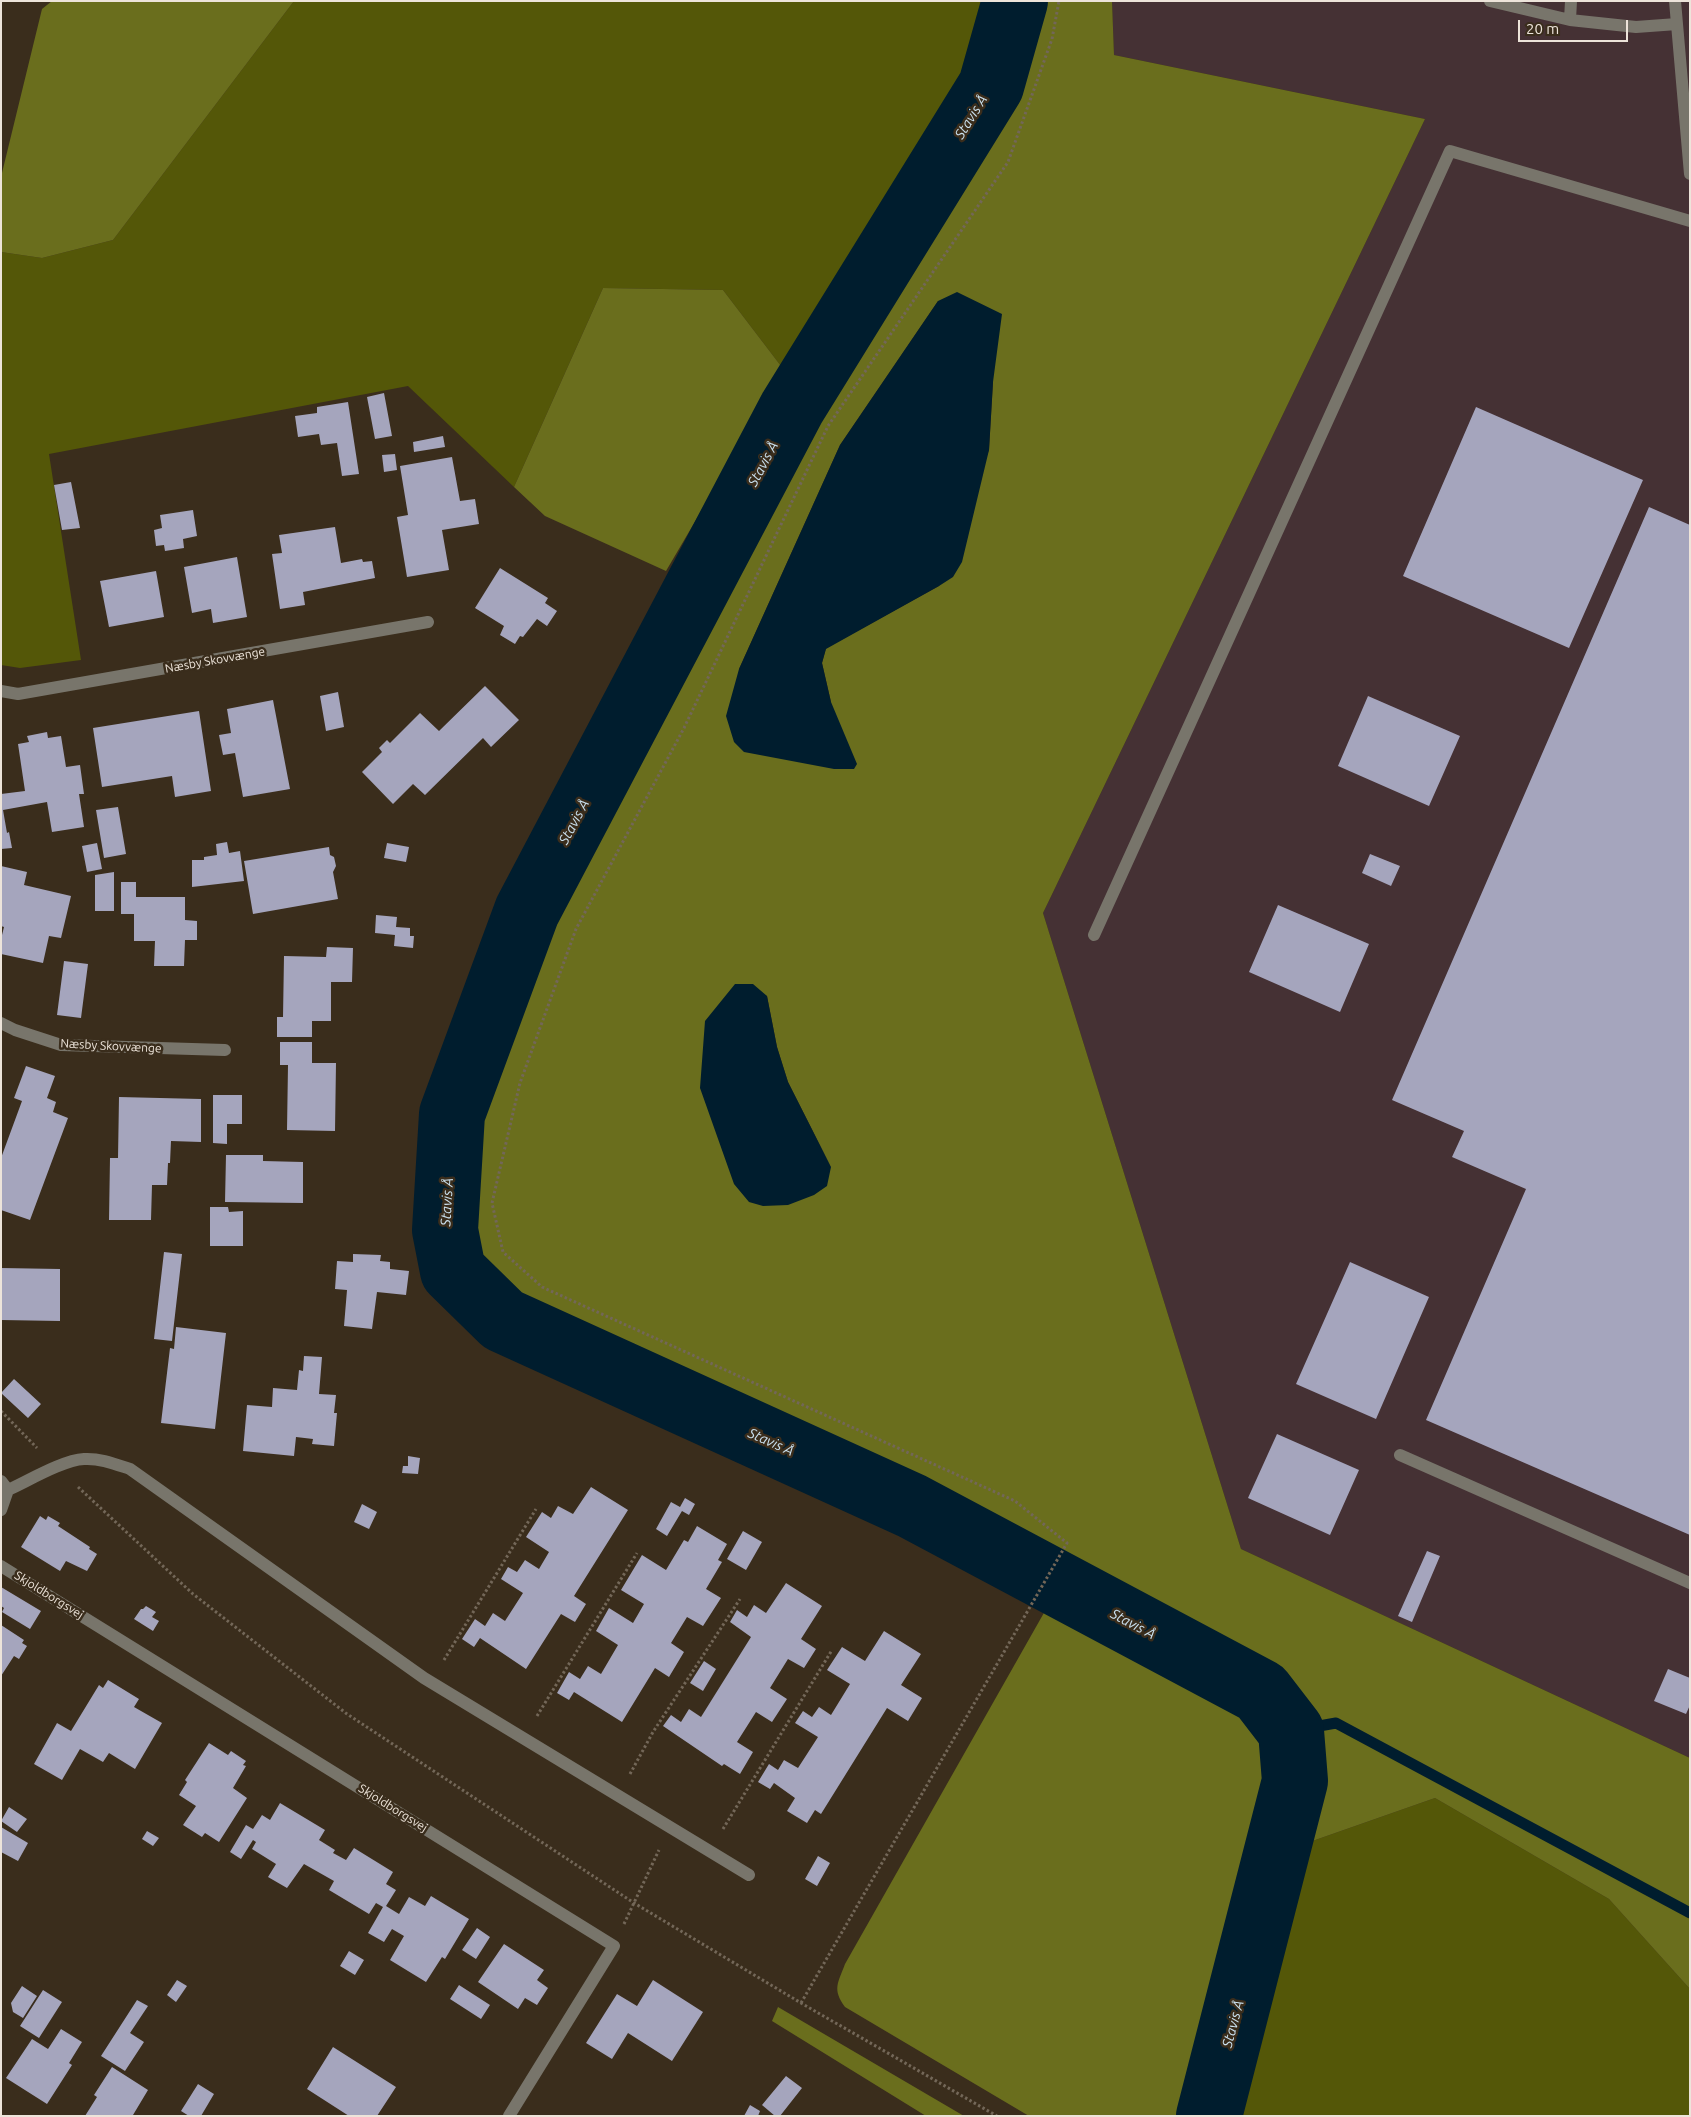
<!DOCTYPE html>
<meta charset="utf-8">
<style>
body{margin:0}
#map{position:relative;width:1691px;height:2117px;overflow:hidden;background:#3a2d1c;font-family:Ubuntu,sans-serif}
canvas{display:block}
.frame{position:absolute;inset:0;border:2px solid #ede4da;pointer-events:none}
.scale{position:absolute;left:1518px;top:20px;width:110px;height:22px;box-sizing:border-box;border:2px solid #ede4da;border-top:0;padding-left:6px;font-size:15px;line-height:18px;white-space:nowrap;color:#ede4da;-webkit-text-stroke:4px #3a2d1c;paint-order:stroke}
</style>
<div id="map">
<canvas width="1691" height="2117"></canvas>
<div class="frame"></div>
<div class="scale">20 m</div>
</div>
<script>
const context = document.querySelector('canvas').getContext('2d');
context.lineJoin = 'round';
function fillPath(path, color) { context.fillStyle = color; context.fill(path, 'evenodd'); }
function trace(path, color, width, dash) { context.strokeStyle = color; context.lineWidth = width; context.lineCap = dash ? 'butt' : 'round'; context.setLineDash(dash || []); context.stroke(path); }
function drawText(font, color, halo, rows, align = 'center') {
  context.font = font + ' Ubuntu,sans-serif'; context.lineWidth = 5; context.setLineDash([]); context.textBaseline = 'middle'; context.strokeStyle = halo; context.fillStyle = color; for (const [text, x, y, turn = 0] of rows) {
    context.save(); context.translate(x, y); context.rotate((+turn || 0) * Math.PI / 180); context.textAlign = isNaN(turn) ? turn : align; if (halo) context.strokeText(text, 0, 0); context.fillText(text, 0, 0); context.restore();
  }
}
const industrial = new Path2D(`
 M 1112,1 L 1690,1 L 1690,1758 L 1241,1549 L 1043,913 L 1425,119 L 1114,55 Z`);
const green = new Path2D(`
 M 294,1 L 992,1 L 956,97 L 784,370 L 723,290 L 603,288 L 514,487 L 408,386 L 49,454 L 81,660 L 20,668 L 1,665 L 1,252 L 42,258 L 113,240 Z
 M 1435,1798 L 1609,1899 L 1690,1989 L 1690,2116 L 1237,2116 L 1301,1845 Z`);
const forest = new Path2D(`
 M 52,1 L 294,1 L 113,240 L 42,258 L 1,252 L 1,177 L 42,9 Z
 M 1036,1 L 1112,1 L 1114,55 L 1425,119 L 1043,913 L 1241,1549 L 1690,1758 L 1690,1989 L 1609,1899 L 1435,1798 L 1301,1845 L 1320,1740 L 1313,1706 L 1125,1592 L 575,1336 L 525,1308 L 489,1281 L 463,1251 L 457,1215 L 469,1138 L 488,1077 L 570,879 L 766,501 L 837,372 L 1001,131 L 1031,39 ZM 938,301 L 993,382 L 989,450 L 939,586 L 826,648 L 822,663 L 831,702 L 739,669 L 840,445 ZM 735,984 L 767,996 L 777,1047 L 788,1082 L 831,1167 Z
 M 603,288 L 723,290 L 784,370 L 666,571 L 545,516 L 514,487 Z
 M 1045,1611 L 1218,1687 C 1241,1701 1269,1725 1275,1753 C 1276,1760 1274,1770 1273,1777 L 1176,2116 L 1029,2116 L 845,2007 C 832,1989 838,1983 845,1964 Z
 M 778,2007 L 964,2116 L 926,2116 L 772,2021 Z`);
const water = new Path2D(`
 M 957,292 L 1002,314 L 993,382 L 989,450 L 962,562 L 953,577 L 939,586 L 826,649 L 822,663 L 831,702 L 857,764 L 854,769 L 834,769 L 744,752 L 734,742 L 726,716 L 739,669 L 840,445 L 938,301 Z
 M 735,984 L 753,984 L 767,996 L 777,1047 L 788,1082 L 831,1167 L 827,1186 L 814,1195 L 788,1205 L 763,1206 L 749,1202 L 734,1184 L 700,1088 L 705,1021 Z`);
const stream = new Path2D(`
 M 1291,1731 L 1336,1723 L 1690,1913`);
const river = new Path2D(`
 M 1015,1 L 991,86 L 792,408 L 527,911 L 452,1114 L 445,1230 L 453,1271 L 503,1320 L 912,1506 L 1261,1692 L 1291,1731 L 1295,1781 L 1209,2116`);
const building = new Path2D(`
 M 384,393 L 392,436 L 375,439 L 367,397 Z
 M 348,402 L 359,474 L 342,476 L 337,443 L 321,445 L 319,434 L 298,437 L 295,416 L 317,413 L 317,407 Z
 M 1476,407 L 1643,480 L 1569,648 L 1403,576 Z
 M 443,436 L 445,447 L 414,452 L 413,442 Z
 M 395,454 L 397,470 L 384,472 L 382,455 Z
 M 452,457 L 460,501 L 475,499 L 479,524 L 442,530 L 449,570 L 407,577 L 397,517 L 408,515 L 400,466 Z
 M 71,482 L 80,528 L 62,530 L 54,485 Z
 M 1649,507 L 1690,525 L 1690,1535 L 1426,1420 L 1526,1189 L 1452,1157 L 1464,1131 L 1392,1100 Z
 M 193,510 L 197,536 L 183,539 L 184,548 L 165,551 L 164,545 L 156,546 L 154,530 L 162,528 L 160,515 Z
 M 335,527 L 341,563 L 362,559 L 363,562 L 372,561 L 375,578 L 303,592 L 305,605 L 280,609 L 272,554 L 282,553 L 279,535 Z
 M 237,557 L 247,617 L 213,623 L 211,609 L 192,613 L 184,567 Z
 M 500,568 L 548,598 L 545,603 L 557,611 L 547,626 L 537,619 L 523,637 L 520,636 L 515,644 L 500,635 L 504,626 L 475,608 Z
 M 156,571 L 164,617 L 109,627 L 100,581 Z
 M 485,686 L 519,720 L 491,747 L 483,738 L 425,795 L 413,784 L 393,804 L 362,772 L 382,752 L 379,748 L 387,740 L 390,743 L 420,713 L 439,731 Z
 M 338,692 L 344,727 L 326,731 L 320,696 Z
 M 1368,696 L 1460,736 L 1429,806 L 1338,766 Z
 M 273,700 L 290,789 L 243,797 L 235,753 L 223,755 L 219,735 L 231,733 L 227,709 Z
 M 199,711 L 211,791 L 175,797 L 172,776 L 102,787 L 93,728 Z
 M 47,732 L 48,738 L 61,736 L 66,767 L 80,765 L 84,794 L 79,794 L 84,827 L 52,832 L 47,802 L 3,810 L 7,833 L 9,832 L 12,848 L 1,849 L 1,794 L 25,791 L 18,744 L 29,742 L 27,736 Z
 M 118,807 L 126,854 L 104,858 L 96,810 Z
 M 227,842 L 229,853 L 240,851 L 244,881 L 192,887 L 192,860 L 204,860 L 204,857 L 217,855 L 216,844 Z
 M 97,843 L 102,869 L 87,872 L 82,846 Z
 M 387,843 L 409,847 L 406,862 L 384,858 Z
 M 329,847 L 330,855 L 334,857 L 336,866 L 333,872 L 338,899 L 253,914 L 244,861 Z
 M 1370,854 L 1400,866 L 1391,886 L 1362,873 Z
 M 1,866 L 27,872 L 24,885 L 71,896 L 61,938 L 49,936 L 43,963 L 1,954 L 1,939 L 4,927 L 1,926 Z
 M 114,872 L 114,911 L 95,911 L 95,875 Z
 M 121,882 L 136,882 L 136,897 L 185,897 L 185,920 L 197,921 L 197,940 L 185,940 L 184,966 L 154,966 L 155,941 L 134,941 L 134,914 L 121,914 Z
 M 1278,905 L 1369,944 L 1340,1012 L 1249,972 Z
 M 376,915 L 397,917 L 396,927 L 410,928 L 410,936 L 414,936 L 413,948 L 394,946 L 395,935 L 375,933 Z
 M 327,947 L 353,948 L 352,982 L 331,982 L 331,1021 L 312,1021 L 312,1037 L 277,1037 L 277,1017 L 283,1017 L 284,956 L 326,957 Z
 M 64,961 L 88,964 L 81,1018 L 57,1015 Z
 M 280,1042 L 312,1042 L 312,1063 L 336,1063 L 335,1131 L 287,1130 L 288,1065 L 280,1065 Z
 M 26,1066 L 55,1076 L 47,1098 L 56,1102 L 53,1112 L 68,1118 L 30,1220 L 1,1210 L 1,1158 L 22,1101 L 14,1098 Z
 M 213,1095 L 242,1095 L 242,1124 L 227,1124 L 227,1144 L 213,1143 Z
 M 119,1097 L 201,1099 L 201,1142 L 171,1141 L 170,1163 L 168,1163 L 167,1185 L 152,1185 L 151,1220 L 109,1220 L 110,1158 L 118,1158 Z
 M 226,1155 L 263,1155 L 263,1161 L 303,1162 L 303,1203 L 225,1202 Z
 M 210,1207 L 228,1207 L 229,1212 L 243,1211 L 243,1246 L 210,1246 Z
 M 164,1252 L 182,1254 L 172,1341 L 154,1339 Z
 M 353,1254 L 381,1255 L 380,1261 L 390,1262 L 390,1269 L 409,1271 L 406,1295 L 377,1292 L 372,1329 L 344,1326 L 347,1290 L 335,1289 L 337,1261 L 353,1262 Z
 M 1350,1262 L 1429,1297 L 1376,1419 L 1296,1384 Z
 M 1,1268 L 60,1269 L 60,1321 L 1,1320 Z
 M 176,1327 L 226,1333 L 215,1429 L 161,1423 L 170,1348 L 174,1349 Z
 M 304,1356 L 322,1357 L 319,1394 L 336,1395 L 334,1413 L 337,1413 L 334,1446 L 312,1444 L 313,1439 L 296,1437 L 294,1456 L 243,1451 L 247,1405 L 272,1407 L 273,1388 L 297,1390 L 299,1370 L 303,1371 Z
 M 14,1379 L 41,1404 L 28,1418 L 1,1393 Z
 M 1277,1434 L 1359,1470 L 1330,1535 L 1248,1498 Z
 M 408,1456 L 420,1458 L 418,1474 L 402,1473 L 403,1466 L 408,1466 Z
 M 591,1487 L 628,1510 L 574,1596 L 586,1604 L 575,1622 L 561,1614 L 526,1669 L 480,1638 L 474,1647 L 462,1639 L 475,1619 L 485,1626 L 493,1613 L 505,1621 L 523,1593 L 501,1579 L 508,1567 L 517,1572 L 525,1560 L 539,1569 L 549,1552 L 526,1537 L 542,1512 L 551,1518 L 558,1506 L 573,1514 Z
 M 685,1498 L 695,1504 L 689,1515 L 682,1511 L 667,1536 L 656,1529 L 671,1502 L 680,1507 Z
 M 362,1504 L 377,1512 L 369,1529 L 354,1522 Z
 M 40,1516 L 46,1520 L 48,1516 L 60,1523 L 58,1526 L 90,1547 L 89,1549 L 97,1554 L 87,1571 L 66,1561 L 60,1571 L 21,1547 Z
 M 697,1526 L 727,1544 L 718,1560 L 722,1562 L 706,1589 L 721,1598 L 703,1626 L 687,1617 L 671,1643 L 684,1652 L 669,1677 L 655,1668 L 622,1722 L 574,1692 L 569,1700 L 557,1693 L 569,1672 L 580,1679 L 588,1666 L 601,1674 L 618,1645 L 596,1631 L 609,1608 L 633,1623 L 644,1604 L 621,1590 L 642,1555 L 666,1570 L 684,1540 L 688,1542 Z
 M 743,1531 L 762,1542 L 746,1570 L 727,1559 Z
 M 1427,1551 L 1440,1556 L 1412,1622 L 1398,1616 Z
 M 786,1583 L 822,1606 L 801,1639 L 816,1649 L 804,1668 L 788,1659 L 770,1688 L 787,1699 L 772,1722 L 756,1712 L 737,1742 L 753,1752 L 740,1774 L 724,1764 L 722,1766 L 663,1726 L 671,1715 L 681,1722 L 689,1709 L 701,1717 L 751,1637 L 730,1622 L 737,1610 L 747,1617 L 754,1605 L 766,1613 Z
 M 1,1587 L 41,1611 L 30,1629 L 2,1612 L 4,1608 L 1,1606 Z
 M 146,1606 L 156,1612 L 152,1617 L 159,1621 L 153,1631 L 134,1619 L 141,1609 L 143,1609 Z
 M 1,1625 L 24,1640 L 22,1643 L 27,1646 L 19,1659 L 14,1656 L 1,1676 Z
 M 884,1631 L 921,1654 L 901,1685 L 922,1698 L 908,1721 L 887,1708 L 821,1814 L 815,1810 L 807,1823 L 787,1811 L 795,1798 L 774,1783 L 770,1789 L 758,1782 L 769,1764 L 778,1770 L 784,1760 L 798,1768 L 818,1737 L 795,1723 L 803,1711 L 812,1717 L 819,1707 L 831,1715 L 850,1684 L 827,1670 L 842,1647 L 865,1661 Z
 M 704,1661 L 716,1669 L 703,1691 L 690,1683 Z
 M 1668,1669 L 1690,1678 L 1690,1705 L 1686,1714 L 1654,1701 Z
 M 108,1680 L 139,1699 L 134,1707 L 162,1723 L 135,1769 L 109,1753 L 103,1762 L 80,1749 L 62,1780 L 34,1764 L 57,1723 L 71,1731 L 99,1685 L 103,1688 Z
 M 209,1743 L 228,1755 L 231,1751 L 246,1761 L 243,1765 L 246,1766 L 233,1788 L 247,1798 L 219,1842 L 205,1833 L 202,1837 L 183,1825 L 196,1806 L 179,1795 L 187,1782 L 185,1780 Z
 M 280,1803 L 325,1830 L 319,1840 L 335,1850 L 333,1853 L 346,1860 L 354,1848 L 393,1872 L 386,1884 L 396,1890 L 386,1906 L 399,1914 L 409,1897 L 425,1906 L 431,1896 L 469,1919 L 445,1959 L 442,1957 L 426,1982 L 390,1960 L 404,1936 L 392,1929 L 384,1942 L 368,1933 L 383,1907 L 376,1903 L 369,1914 L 329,1890 L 334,1881 L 304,1864 L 287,1888 L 268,1877 L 276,1864 L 252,1849 L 256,1842 L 253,1840 L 241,1859 L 230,1852 L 246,1825 L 253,1829 L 262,1815 L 270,1820 Z
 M 9,1807 L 27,1819 L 17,1832 L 1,1821 Z
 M 1,1827 L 28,1843 L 18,1861 L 1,1852 Z
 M 147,1831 L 159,1838 L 153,1846 L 142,1839 Z
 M 818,1856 L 830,1863 L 817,1886 L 805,1879 Z
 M 477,1928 L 490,1937 L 476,1959 L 462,1950 Z
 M 504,1944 L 544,1970 L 537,1980 L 548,1988 L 537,2005 L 525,1998 L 518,2009 L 478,1982 Z
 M 349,1951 L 364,1960 L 355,1975 L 340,1966 Z
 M 177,1980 L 187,1986 L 176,2002 L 167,1995 Z
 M 653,1980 L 703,2012 L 672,2061 L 628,2033 L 612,2059 L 586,2043 L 617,1994 L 637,2006 Z
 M 459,1985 L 490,2005 L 481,2019 L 450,1999 Z
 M 22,1986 L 37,1996 L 23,2018 L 13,2012 L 11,2003 Z
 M 43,1990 L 62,2002 L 39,2038 L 20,2026 Z
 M 137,2000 L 148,2006 L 130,2033 L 144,2042 L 125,2071 L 101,2056 Z
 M 61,2029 L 82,2042 L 69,2063 L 72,2065 L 47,2104 L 6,2078 L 32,2039 L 48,2049 Z
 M 333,2047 L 396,2087 L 377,2116 L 349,2116 L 307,2089 Z
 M 112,2067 L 148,2090 L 133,2115 L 135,2116 L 85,2116 L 97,2097 L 94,2095 Z
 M 786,2076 L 802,2088 L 780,2116 L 775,2116 L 762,2105 Z
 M 198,2084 L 214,2094 L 201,2116 L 189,2116 L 181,2111 Z
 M 750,2105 L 760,2111 L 758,2116 L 744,2116 Z`);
const path = new Path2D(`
 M 1,1411 L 37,1448
 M 78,1487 L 193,1594 L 347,1714 L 634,1903 L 801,2003 L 997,2116
 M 444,1660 L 536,1509
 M 537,1716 L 637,1553
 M 630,1774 L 653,1732 L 740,1599
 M 723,1829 L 832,1650
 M 624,1924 L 659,1850
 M 801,2003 L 1067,1543 L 1015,1501 L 542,1287 L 503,1252 L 492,1203 L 520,1083 L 576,929 L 684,728 L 828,426 L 1008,162 L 1052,39 L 1059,1`);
const minor = new Path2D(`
 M 1490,1 L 1570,20 L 1636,27 L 1677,24
 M 1675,1 L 1690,174
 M 1570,20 L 1571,1
 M 1,691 L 18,694 L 428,622
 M 1094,935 L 1450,151 L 1690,221
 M 1,1023 L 15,1030 L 61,1045 L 225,1050
 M 1400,1455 L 1690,1583
 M 1,1481 L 8,1490 L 1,1510
 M 8,1490 C 28,1481 63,1460 84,1459 C 100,1458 115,1464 130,1469 L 424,1678 L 749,1875
 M 1,1566 L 614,1946 L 509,2116`);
const streetNames = [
 ["Næsby Skovvænge",215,660,-10],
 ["Næsby Skovvænge",111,1046,3],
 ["Skjoldborgsvej",49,1595,32],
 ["Skjoldborgsvej",393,1808,32]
];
const waterNames = [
 ["Stavis Å",971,117,-58],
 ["Stavis Å",763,464,-62],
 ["Stavis Å",574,822,-62],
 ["Stavis Å",447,1202,-87],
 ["Stavis Å",771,1442,24],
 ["Stavis Å",1133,1624,28],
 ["Stavis Å",1233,2024,-75]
];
fillPath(industrial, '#453134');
fillPath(green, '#545708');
fillPath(forest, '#6a6e1d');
fillPath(water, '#001d2e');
trace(stream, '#001d2e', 11);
trace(river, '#001d2e', 66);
fillPath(building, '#a5a5bd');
trace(path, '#736758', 3, [2.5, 2.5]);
trace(minor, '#78756b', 12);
drawText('12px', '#ede4da', '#3a2d1c', streetNames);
drawText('italic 14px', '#cbe2f1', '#3a2d1c', waterNames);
</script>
